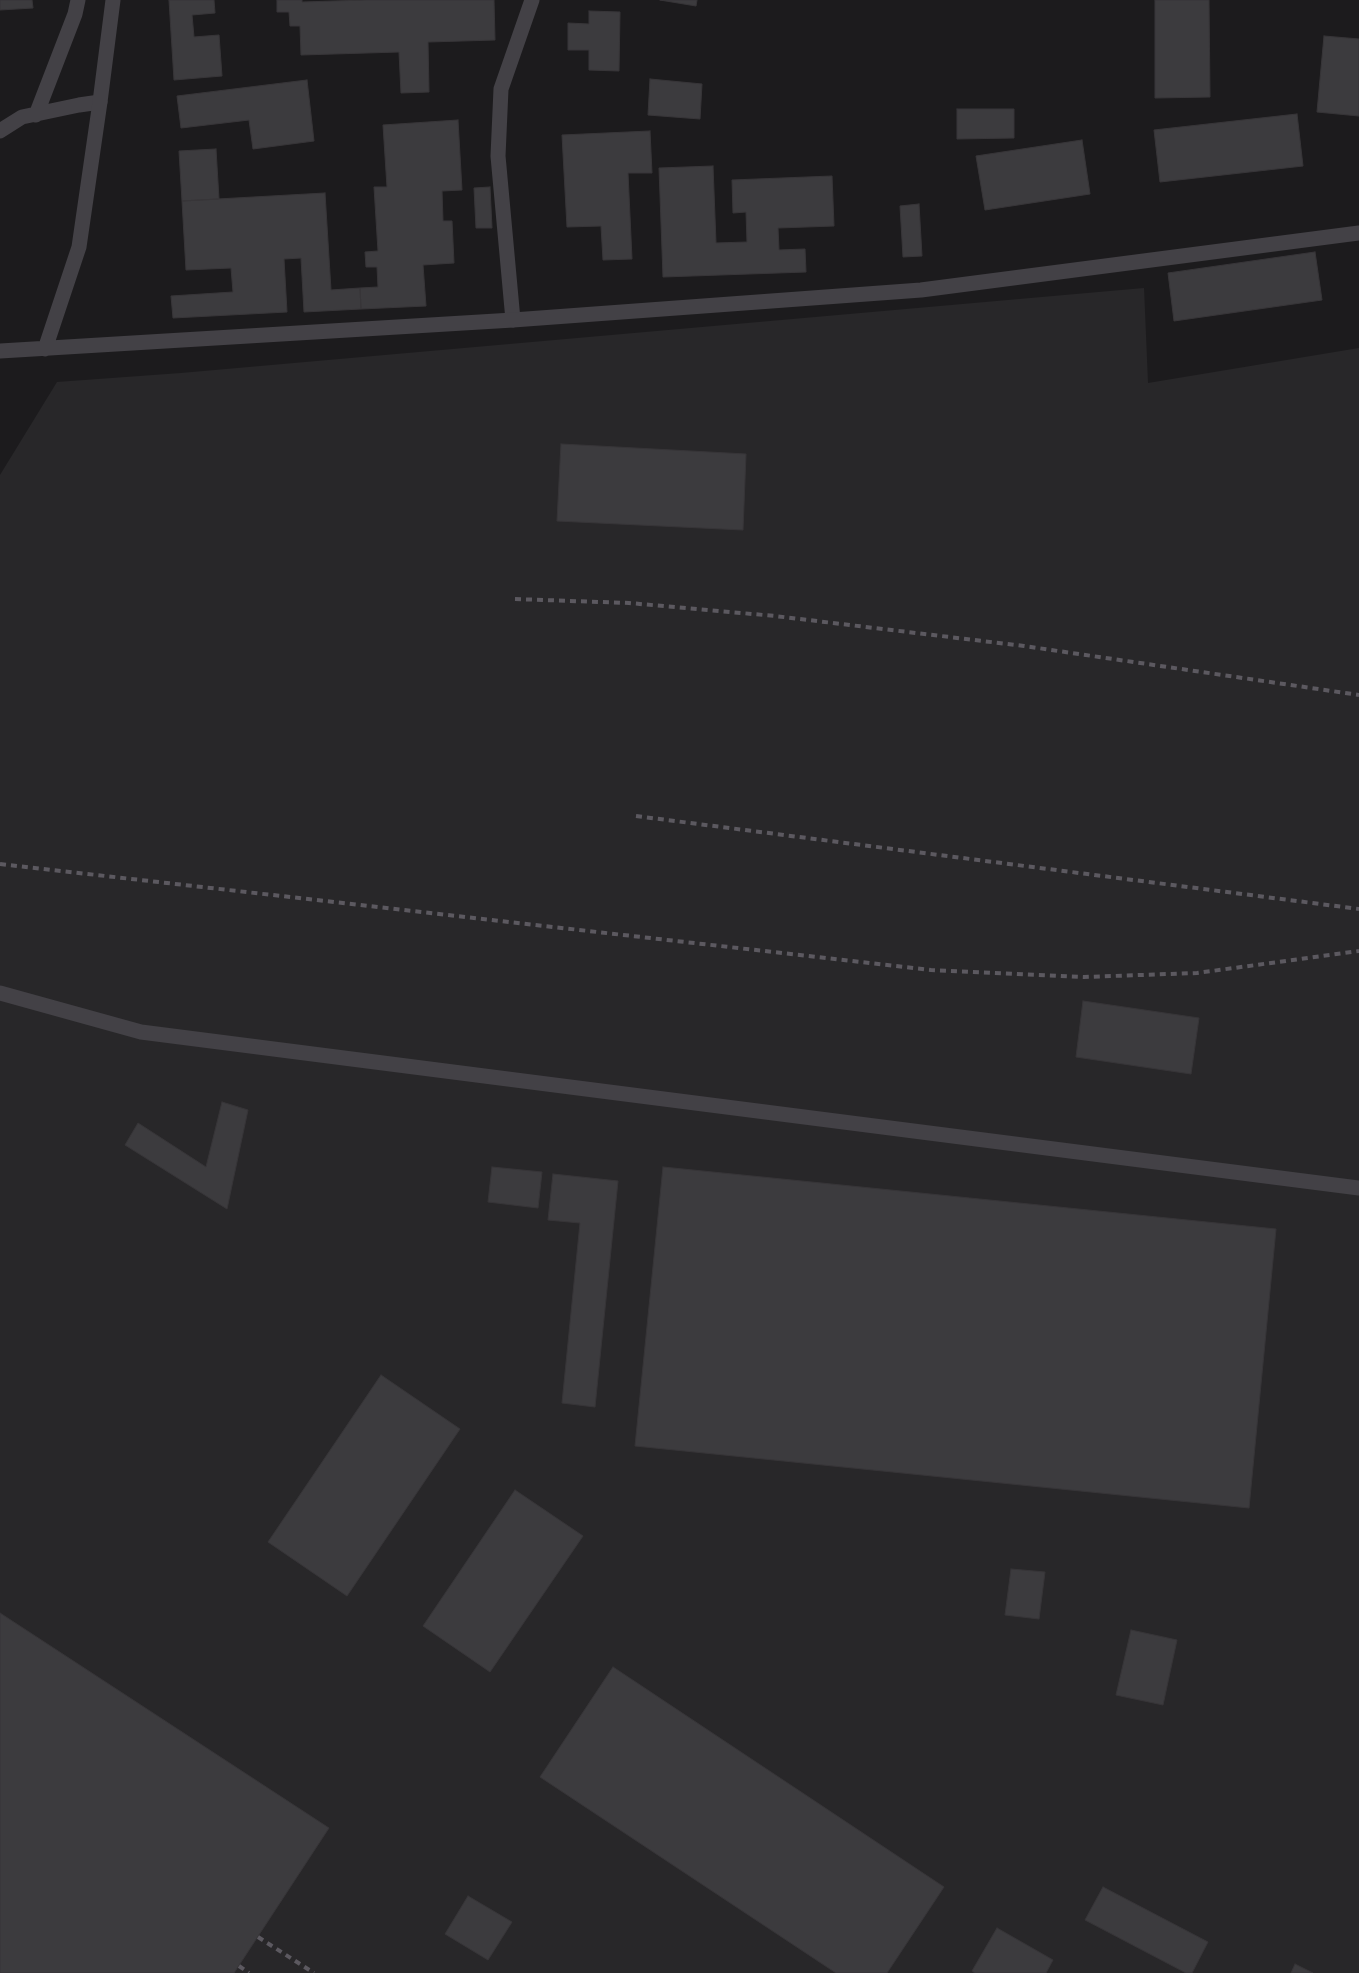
<!DOCTYPE html>
<style>
body{margin:0}
canvas{display:block;background:#1c1b1d}
</style>
<canvas width="1359" height="1973"></canvas>
<script>
const context = document.querySelector('canvas').getContext('2d');
context.lineJoin = 'round';
function fillPath(path, color) {
  context.fillStyle = color;
  context.fill(path, 'evenodd');
}
function poly(rows) {
  const path = new Path2D();
  for (const r of rows) {
    path.moveTo(r[0], r[1]);
    for (let i = 2; i < r.length; i += 2) path.lineTo(r[i], r[i + 1]);
  }
  return path;
}
function strokePath(path, color, width, dash) {
  context.strokeStyle = color;
  context.lineWidth = width;
  context.lineCap = dash ? 'butt' : 'round';
  context.setLineDash(dash || []);
  context.stroke(path);
}
fillPath(poly([
 [1144,288,1148,383,1359,348,1359,1973,0,1973,0,475,57,382,181,373]
]), '#282729');
const building = poly([
 [0,0,32,0,33,8,0,10,0,0],
 [169,0,214,0,215,13,192,15,194,37,219,35,222,76,174,80,169,0],
 [277,0,302,0,302,2,366,0,494,0,495,40,428,42,429,92,401,93,399,52,301,55,300,26,290,26,289,12,277,12,277,0],
 [660,0,697,0,696,6,660,0],
 [1155,0,1209,0,1210,97,1155,98,1155,0],
 [589,11,620,12,619,71,589,70,589,50,568,50,568,23,589,24,589,11],
 [1324,36,1359,39,1359,116,1317,112,1324,36],
 [650,79,702,84,700,119,648,115,650,79],
 [307,80,314,141,253,149,249,120,181,128,177,96,307,80],
 [957,109,1014,109,1014,138,957,139,957,109],
 [1297,114,1303,166,1160,182,1154,130,1297,114],
 [458,120,462,190,442,191,443,221,452,221,454,263,423,265,426,306,361,309,360,288,378,287,377,267,366,267,365,252,378,251,374,187,387,187,383,125,458,120],
 [650,131,652,173,628,173,632,259,603,260,601,226,567,227,562,135,650,131],
 [1082,140,1090,194,985,210,976,156,1082,140],
 [216,149,219,199,182,201,179,151,216,149],
 [713,166,716,243,747,242,746,212,733,213,732,180,832,176,834,226,778,228,779,250,805,249,806,272,663,277,659,168,713,166],
 [490,187,492,228,476,228,474,188,490,187],
 [325,193,331,290,360,288,361,309,304,312,301,258,284,259,287,312,173,318,171,296,233,292,231,268,186,270,182,201,325,193],
 [919,204,922,256,903,257,900,206,919,204],
 [1315,252,1322,300,1174,321,1168,273,1315,252],
 [561,444,746,454,743,530,557,521,561,444],
 [1083,1001,1199,1018,1191,1074,1076,1057,1083,1001],
 [222,1102,248,1110,227,1209,125,1145,138,1123,206,1167,222,1102],
 [492,1167,542,1172,538,1208,488,1202,492,1167],
 [663,1167,1276,1229,1249,1508,635,1446,663,1167],
 [553,1174,618,1181,595,1407,562,1403,580,1223,548,1220,553,1174],
 [381,1375,460,1429,347,1596,268,1542,381,1375],
 [515,1490,583,1536,490,1672,423,1626,515,1490],
 [1011,1569,1045,1572,1039,1619,1005,1615,1011,1569],
 [0,1613,329,1828,234,1973,0,1973,0,1613],
 [1131,1630,1177,1640,1163,1705,1116,1695,1131,1630],
 [613,1667,944,1887,887,1973,836,1973,540,1777,613,1667],
 [1103,1887,1208,1942,1192,1973,1186,1973,1085,1920,1103,1887],
 [468,1896,512,1922,488,1960,445,1934,468,1896],
 [997,1928,1053,1960,1046,1973,975,1973,972,1971,997,1928],
 [1295,1964,1313,1973,1291,1973,1295,1964]
]);
fillPath(building, '#3c3b3e');
strokePath(building, '#373538', 1);
strokePath(poly([
 [36,115,75,14,78,0],
 [0,131,22,117,79,105,100,102],
 [513,320,498,156,501,89,532,0],
 [0,993,141,1032,1359,1188]
]), '#434146', 15);
strokePath(poly([
 [45,349,79,247,100,102,113,0],
 [0,351,513,320,921,290,1359,233]
]), '#434146', 15);
strokePath(poly([
 [515,599,629,603,775,616,1024,646,1359,695],
 [636,816,1359,909],
 [0,864,931,970,1084,977,1197,973,1359,951],
 [258,1937,314,1973],
 [239,1966,249,1973]
]), '#5c5960', 4, [6, 5]);
</script>
